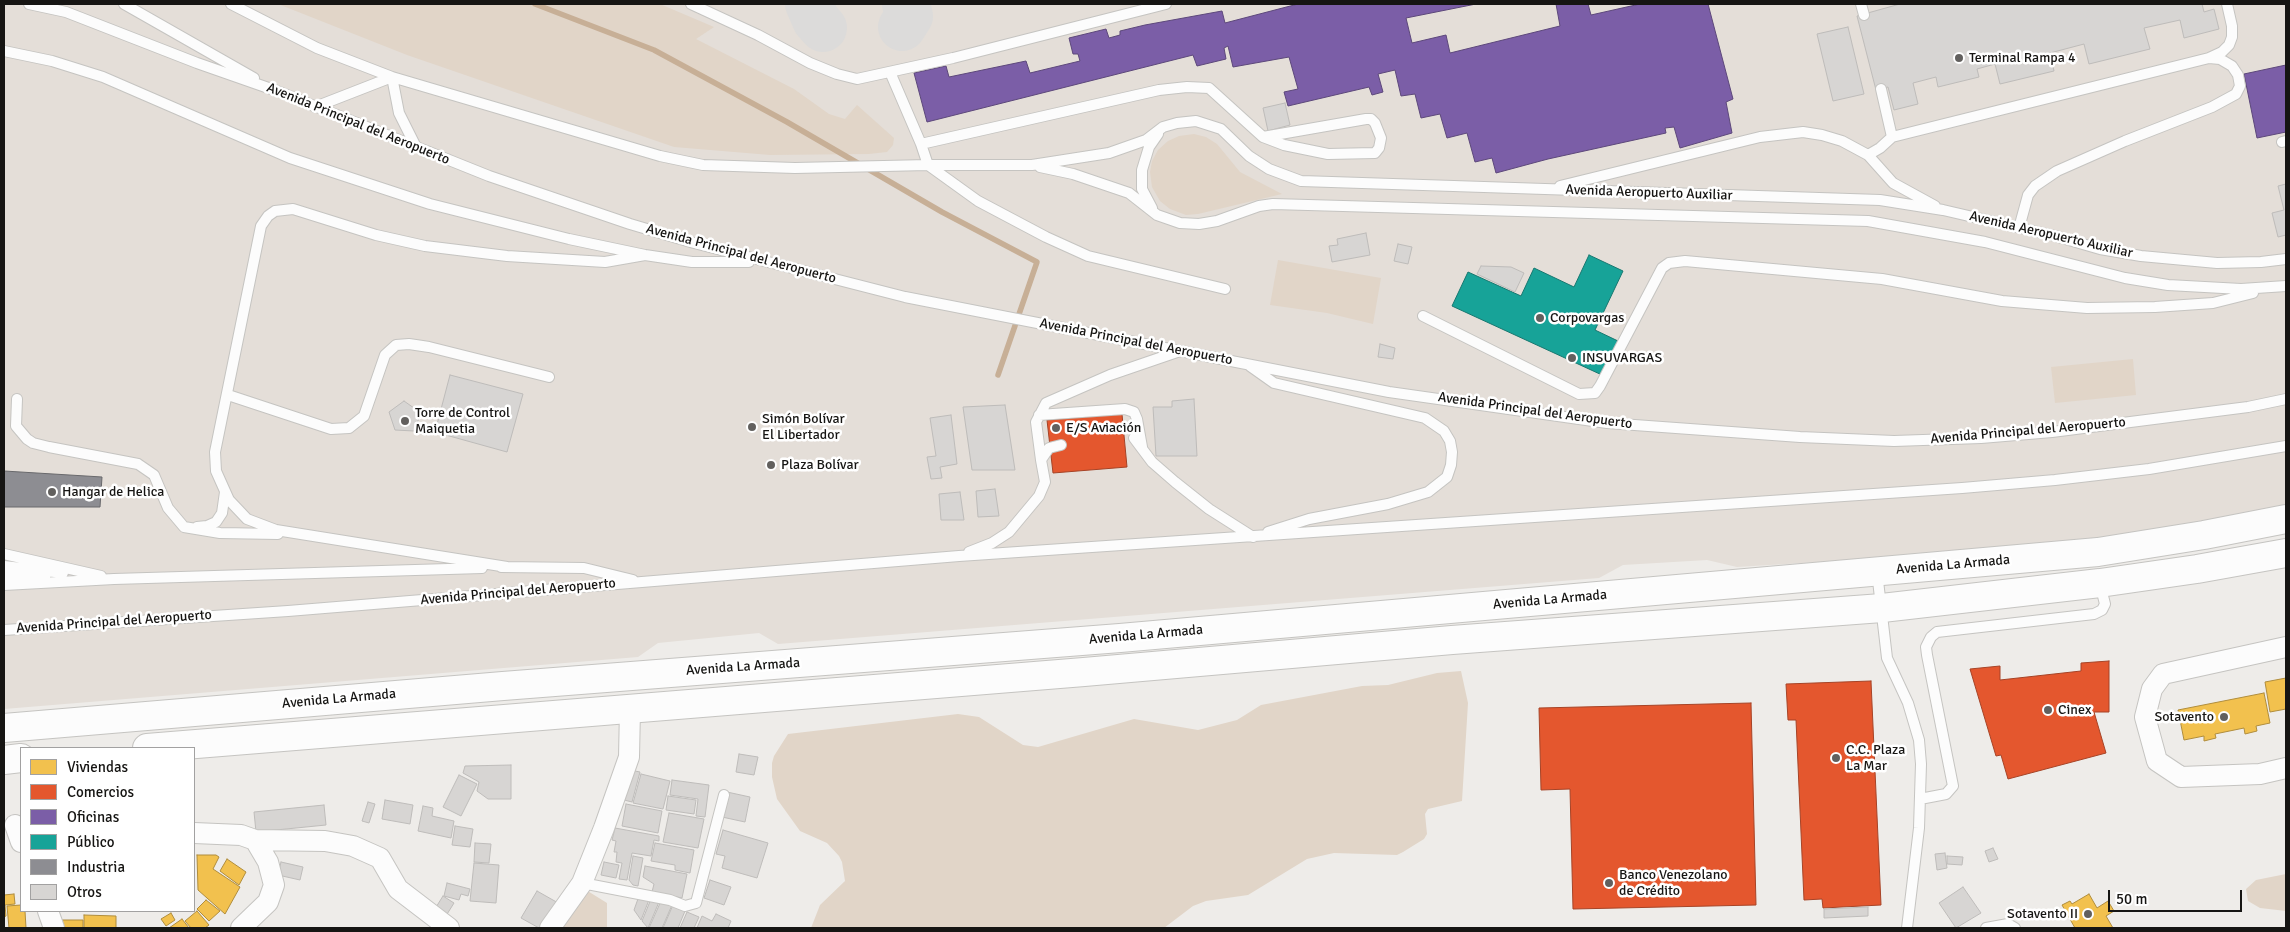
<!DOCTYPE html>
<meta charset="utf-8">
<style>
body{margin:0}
#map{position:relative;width:2290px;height:932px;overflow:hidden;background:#eeece9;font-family:Signika,sans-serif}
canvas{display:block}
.frame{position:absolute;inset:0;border:5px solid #161513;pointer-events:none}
.legend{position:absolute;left:20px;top:747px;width:175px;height:165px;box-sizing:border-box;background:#fff;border:1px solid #a2a1a1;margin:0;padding:6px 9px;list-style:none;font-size:15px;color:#161513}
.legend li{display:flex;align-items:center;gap:10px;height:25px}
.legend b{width:25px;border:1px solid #a2a1a1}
.scale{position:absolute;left:2108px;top:890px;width:134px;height:22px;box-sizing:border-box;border:2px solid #161513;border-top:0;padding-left:6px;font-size:15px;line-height:18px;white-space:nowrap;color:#161513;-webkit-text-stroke:4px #fff;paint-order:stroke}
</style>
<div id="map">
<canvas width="2290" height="932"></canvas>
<div class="frame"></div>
<ul class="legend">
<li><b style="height:14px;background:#f2c14e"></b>Viviendas</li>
<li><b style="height:14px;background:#e4572e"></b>Comercios</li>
<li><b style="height:14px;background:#7b5ea7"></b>Oficinas</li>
<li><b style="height:14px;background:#17a398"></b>Público</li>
<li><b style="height:14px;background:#8d8d92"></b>Industria</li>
<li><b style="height:14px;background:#d7d5d3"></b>Otros</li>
</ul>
<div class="scale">50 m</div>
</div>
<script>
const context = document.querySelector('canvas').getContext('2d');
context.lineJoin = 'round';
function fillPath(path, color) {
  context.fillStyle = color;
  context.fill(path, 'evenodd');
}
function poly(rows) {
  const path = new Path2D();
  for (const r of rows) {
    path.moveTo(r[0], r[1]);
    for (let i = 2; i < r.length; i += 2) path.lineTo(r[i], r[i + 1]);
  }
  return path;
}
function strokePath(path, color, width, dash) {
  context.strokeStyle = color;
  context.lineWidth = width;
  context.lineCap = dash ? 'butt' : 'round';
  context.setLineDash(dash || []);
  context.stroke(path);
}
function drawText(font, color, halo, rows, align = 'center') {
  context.font = font + ' Signika,sans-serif';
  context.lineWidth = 5;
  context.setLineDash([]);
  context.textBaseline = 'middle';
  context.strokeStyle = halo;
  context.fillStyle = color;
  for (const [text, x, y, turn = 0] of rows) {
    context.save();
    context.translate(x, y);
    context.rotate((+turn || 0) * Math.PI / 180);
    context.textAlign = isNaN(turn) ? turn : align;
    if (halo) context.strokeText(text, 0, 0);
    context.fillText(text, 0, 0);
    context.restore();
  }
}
fillPath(poly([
 [4,4,2286,4,2286,506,2212,525,2032,549,1737,567,1707,560,1623,565,1599,578,778,644,759,633,658,643,638,657,4,709]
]), '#e4ded8');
fillPath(poly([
 [278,4,660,4,714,27,696,39,794,89,829,114,845,119,857,105,894,138,893,145,887,152,869,154,770,155,674,147,407,55],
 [1194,134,1206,137,1217,144,1240,172,1282,194,1198,214,1186,215,1170,209,1160,201,1152,187,1150,172,1152,161,1158,150,1168,141,1179,136],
 [1278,260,1381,278,1373,324,1327,313,1270,305],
 [2133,359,2136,395,2055,403,2051,367],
 [1461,671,1468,703,1462,801,1428,809,1425,814,1427,834,1424,839,1403,852,1397,855,1334,853,1307,859,1248,895,1206,901,1193,906,1164,928,811,928,820,905,845,881,842,862,839,856,827,843,800,831,777,799,772,777,772,763,774,756,788,734,958,714,979,717,1023,745,1038,747,1134,719,1198,730,1237,720,1261,705,1362,686,1388,685,1437,673],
 [2286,874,2286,911,2260,908,2248,901,2246,889,2256,880],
 [586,890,607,903,607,928,562,928]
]), '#e1d5c8');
const homes = poly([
 [2286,678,2286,709,2270,712,2265,682,2286,678],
 [2264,693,2270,723,2256,726,2257,731,2245,734,2244,728,2215,734,2216,738,2204,741,2204,736,2184,740,2178,710,2264,693],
 [197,855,216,855,219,857,213,869,240,887,225,914,198,890,197,855],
 [227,859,246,872,239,885,220,871,227,859],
 [14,894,15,904,5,905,6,916,4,917,4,895,14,894],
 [2089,894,2097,908,2108,901,2114,911,2106,916,2113,928,2075,928,2062,905,2070,901,2072,904,2089,894],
 [206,900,220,911,209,921,197,909,206,900],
 [21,905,21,911,25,911,26,928,9,928,7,906,21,905],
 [197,911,209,925,205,928,191,928,185,921,197,911],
 [171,913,175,920,166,926,161,919,171,913],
 [84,915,116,916,116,928,84,928,84,915],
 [182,919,189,928,169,928,182,919],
 [61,920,83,920,83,928,61,928,61,920]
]);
fillPath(homes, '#f2c14e');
strokePath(homes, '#b08d3c', 1);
const shops = poly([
 [1122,414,1127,467,1053,473,1047,420,1122,414],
 [2109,661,2109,712,2094,712,2106,753,2008,779,2001,755,1996,756,1970,669,2000,666,2000,680,2081,671,2081,663,2109,661],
 [1871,681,1881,905,1823,908,1822,899,1804,900,1796,720,1788,720,1786,684,1871,681],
 [1751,703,1756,905,1573,909,1570,789,1541,790,1539,708,1751,703]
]);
fillPath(shops, '#e4572e');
strokePath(shops, '#a64326', 1);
const offices = poly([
 [1298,4,1476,4,1406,18,1412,43,1446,35,1450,53,1560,26,1556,4,1588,4,1591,15,1640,4,1708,4,1733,99,1726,102,1732,133,1680,148,1674,127,1665,128,1666,133,1548,159,1496,173,1492,158,1475,162,1467,133,1447,138,1440,114,1421,118,1415,94,1401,96,1395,70,1378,74,1383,92,1372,95,1369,87,1288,106,1284,92,1298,89,1289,57,1233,67,1228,46,1224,48,1226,59,1197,66,1193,55,927,122,914,73,946,66,949,77,1026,61,1030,73,1080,61,1078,54,1073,54,1069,38,1106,29,1109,38,1120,35,1120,31,1145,25,1222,11,1225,23,1298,4],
 [2286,65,2286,132,2257,138,2244,74,2286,65]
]);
fillPath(offices, '#7b5ea7');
strokePath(offices, '#5d487b', 1);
const public = poly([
 [1589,255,1623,271,1595,330,1618,341,1602,375,1452,306,1468,272,1521,296,1534,268,1574,287,1589,255]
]);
fillPath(public, '#17a398');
strokePath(public, '#177870', 1);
const industry = poly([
 [4,471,102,477,100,507,4,507,4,471]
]);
fillPath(industry, '#8d8d92');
strokePath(industry, '#69696c', 1);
strokePath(poly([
 [535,4,654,50,787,122,942,212,1037,262,998,375]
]), '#c7af96', 5.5);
strokePath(poly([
 [809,4,816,20,823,28],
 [902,27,909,16,906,4]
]), '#dcdbda', 48);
const building = poly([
 [1900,4,2202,4,2204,12,2214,9,2219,29,2184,38,2180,20,2144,28,2150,49,2089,64,2084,44,2050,53,2054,71,2000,84,1995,64,1977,69,1979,77,1938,87,1936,77,1913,83,1918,104,1894,110,1888,87,1876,90,1857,16,1900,4],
 [1848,27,1864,94,1833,101,1817,34,1848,27],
 [1285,103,1290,125,1268,131,1263,108,1285,103],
 [2286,184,2286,235,2278,237,2272,213,2284,210,2278,186,2286,184],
 [1366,233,1370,255,1332,262,1329,246,1338,245,1337,239,1366,233],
 [1398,244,1412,247,1408,264,1394,261,1398,244],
 [1481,266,1511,267,1524,273,1515,292,1477,274,1481,266],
 [1380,344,1395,348,1393,359,1378,357,1380,344],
 [450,375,523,394,507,452,435,432,450,375],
 [1194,399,1197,456,1156,456,1153,407,1172,407,1172,401,1194,399],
 [404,401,421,413,414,431,395,430,389,412,404,401],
 [1005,405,1015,470,972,470,963,407,1005,405],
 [951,415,957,464,940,467,942,478,931,479,927,457,936,456,930,418,951,415],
 [995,489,999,516,978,517,976,491,995,489],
 [960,492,964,520,941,520,939,494,960,492],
 [739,754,758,757,754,775,736,772,739,754],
 [511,765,511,799,488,799,477,791,479,782,463,773,465,766,511,765],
 [630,770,640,772,632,802,624,800,630,770],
 [641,774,670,781,663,809,633,803,641,774],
 [459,775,477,784,461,816,443,807,459,775],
 [672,780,709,785,705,817,696,816,698,799,670,795,672,780],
 [727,792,750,797,745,822,722,817,727,792],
 [668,796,696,800,694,814,666,810,668,796],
 [385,800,413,805,410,824,382,819,385,800],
 [368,802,375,804,369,823,362,821,368,802],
 [626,804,662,811,658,833,622,826,626,804],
 [324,805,326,825,256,832,254,812,324,805],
 [423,806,433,808,432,816,454,821,451,838,418,831,423,806],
 [669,813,704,819,698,848,663,842,669,813],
 [455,826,473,829,470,847,452,845,455,826],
 [615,828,659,836,659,841,654,840,651,856,632,853,627,880,619,879,622,863,616,862,617,852,614,852,616,841,612,840,615,828],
 [723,830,768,843,757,878,722,868,725,856,716,854,723,830],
 [475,843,491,844,489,863,474,862,475,843],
 [655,843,694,850,690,873,675,870,675,865,651,861,655,843],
 [1993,848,1998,859,1989,862,1985,851,1993,848],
 [1945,853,1947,868,1937,870,1935,854,1945,853],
 [633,856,643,858,638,886,633,885,629,880,633,856],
 [1947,856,1963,857,1962,865,1947,864,1947,856],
 [281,862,303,867,300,880,278,875,281,862],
 [604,862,619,865,616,878,601,875,604,862],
 [474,863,499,865,496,903,470,901,474,863],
 [645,866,687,874,682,898,652,892,654,884,643,877,645,866],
 [710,880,731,887,724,905,704,898,710,880],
 [447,883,470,889,468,896,461,894,459,900,444,896,447,883],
 [1963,887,1981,913,1956,928,1939,903,1963,887],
 [537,891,560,904,547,928,539,928,521,918,537,891],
 [443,896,454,903,444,919,433,912,443,896],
 [639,896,649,900,641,920,634,910,639,896],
 [651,899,659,902,648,928,642,921,651,899],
 [661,901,672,905,662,928,649,928,661,901],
 [673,905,685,911,678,928,663,928,673,905],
 [1868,907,1868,916,1824,918,1824,909,1868,907],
 [687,912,699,917,694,928,680,928,687,912],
 [716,914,731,921,728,928,697,928,702,916,712,921,716,914]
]);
fillPath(building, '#d7d5d3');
strokePath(building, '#bebcba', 1);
const service = poly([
 [29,4,66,12,197,63,277,91,489,176,630,224,694,243,905,297,1389,392,1607,423,1800,437,1894,441,1981,438,2052,432,2248,407,2286,399],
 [124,4,254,78],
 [231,4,317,48,392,77,660,156,703,165,795,168,928,165,1032,165,1109,153,1146,140,1163,127,1177,123,1196,121,1221,129,1249,156,1269,169,1301,181,1880,200,1943,210,2055,236,2100,249,2141,256,2217,263,2261,262,2286,259],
 [691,4,758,35,810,63,837,74,857,79,953,58,1166,4],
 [1861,4,1864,15],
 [4,51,52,61,103,77,290,158,430,204,569,239,645,255,692,262,749,262],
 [890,72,921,144,1159,90,1187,87,1209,88,1263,137,1284,145,1328,154,1375,153,1379,148,1381,138,1375,123,1371,119,1366,119,1263,137],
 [1881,89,1892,137],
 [315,107,392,77,399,113,416,147],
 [2282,142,2286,141],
 [921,144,928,165,978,201,1046,237,1088,256,1225,289],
 [1868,155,1880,148,1892,137,2209,58,2222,52,2229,45,2232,37,2232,26,2227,4],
 [1040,167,1073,174,1129,193,1157,215,1180,223,1199,224,1217,221,1259,206,1273,204,1868,221,1985,242,2125,278,2168,285,2241,289,2286,286],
 [1560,186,1760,137,1803,132,1822,135,1842,141,1868,155,1893,183,1935,206],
 [1152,208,1142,189,1142,170,1149,147,1158,134],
 [2019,228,2028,195,2035,186,2057,171,2125,141,2212,107,2236,94,2240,86,2238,75,2232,66,2220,59,2209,58],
 [1423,316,1579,394,1595,393,1600,386,1662,268,1669,263,1685,261,1882,279,2002,301,2087,308,2155,307,2213,303,2253,293],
 [1250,366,1274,383,1425,418,1444,431,1450,441,1452,452,1451,465,1447,477,1428,492,1388,504,1309,519,1268,532],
 [228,395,331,429,349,428,364,416,385,355,396,345,409,344,429,347,549,377],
 [17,399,16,426,27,439,33,443,49,447,138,464,154,475,168,508,184,527,220,533,278,534],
 [1039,415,1125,409,1134,412,1137,419,1142,447],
 [1134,438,1152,462,1175,482,1209,509,1253,537],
 [1041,460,1036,422,1046,403,1110,375,1180,351],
 [197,527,207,526,216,522,222,513,225,492],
 [969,552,992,543,1009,532,1039,496,1045,482,1041,460,1049,448,1061,445],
 [4,554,101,576],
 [4,566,63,573],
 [501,567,584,568,633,580],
 [507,567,276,530,247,519,229,500,216,471,215,452,261,226,268,216,275,211,293,209,376,235,425,246,507,256,605,262,645,255],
 [1877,572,1887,658,1908,703,1919,740,1921,764,1919,828,1907,928],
 [4,576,45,577],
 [4,585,114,579,482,568],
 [4,630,288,611,959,556,1962,488,2055,480,2149,469,2286,446],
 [1920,799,1946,794,1953,786,1927,655,1926,647,1931,637,1937,632,2094,614,2102,610,2105,604,2100,584],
 [582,883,670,900,685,906,696,903,724,795],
 [1986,928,2008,924,2015,928]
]);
const minor = poly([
 [2286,647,2163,674,2152,689,2145,717,2157,761,2181,777,2260,774,2286,768],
 [15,825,21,842],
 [194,833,241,835,255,840,268,862,274,885,268,902,241,928],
 [255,840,325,841,353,846,380,858,398,889,449,928],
 [48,911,54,928],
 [550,928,582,883,604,828,629,757,630,709]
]);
const secondary = poly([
 [4,728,503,686,1120,638,2098,552,2204,535,2286,519],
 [147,748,1084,672,1452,640,1882,608,2100,583,2197,569,2286,553],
 [4,760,21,758]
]);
strokePath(service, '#c5c4c1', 12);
strokePath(minor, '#c5c4c1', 22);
strokePath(secondary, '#c5c4c1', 30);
strokePath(service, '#fcfcfc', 10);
strokePath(minor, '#fcfcfc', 20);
strokePath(secondary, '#fcfcfc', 28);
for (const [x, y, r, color] of [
 [1959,58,5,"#62605e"],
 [1540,318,5,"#62605e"],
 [1572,358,5,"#62605e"],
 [405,421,5,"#62605e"],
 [752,427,5,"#62605e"],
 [1056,428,5,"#62605e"],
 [771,465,5,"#62605e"],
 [52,492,5,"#62605e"],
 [2048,710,5,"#62605e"],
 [2224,717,5,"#62605e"],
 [1836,758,5,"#62605e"],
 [1609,883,5,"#62605e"],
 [2088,914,5,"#62605e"]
]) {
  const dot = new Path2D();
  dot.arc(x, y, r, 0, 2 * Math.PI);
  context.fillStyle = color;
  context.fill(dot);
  strokePath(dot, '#fff', 2);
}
drawText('14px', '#161513', '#fff', [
 ["Terminal Rampa 4",1969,58],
 ["Corpovargas",1550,318],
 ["INSUVARGAS",1582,358],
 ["Torre de Control",415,413],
 ["Maiquetia",415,429],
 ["Simón Bolívar",762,419],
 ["El Libertador",762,435],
 ["E/S Aviación",1066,428],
 ["Plaza Bolívar",781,465],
 ["Hangar de Helica",62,492],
 ["Cinex",2058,710],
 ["Sotavento",2214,717,"right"],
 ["C.C. Plaza",1846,750],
 ["La Mar",1846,766],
 ["Banco Venezolano",1619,875],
 ["de Crédito",1619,891],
 ["Sotavento II",2078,914,"right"]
], 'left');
drawText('14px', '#161513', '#fff', [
 ["Avenida Principal del Aeropuerto",358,124,22],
 ["Avenida Aeropuerto Auxiliar",1649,193,2],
 ["Avenida Aeropuerto Auxiliar",2051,235,13],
 ["Avenida Principal del Aeropuerto",741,254,15],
 ["Avenida Principal del Aeropuerto",1136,342,11],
 ["Avenida Principal del Aeropuerto",1535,411,8],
 ["Avenida Principal del Aeropuerto",2028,431,-5],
 ["Avenida La Armada",1953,565,-5],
 ["Avenida Principal del Aeropuerto",518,592,-5],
 ["Avenida La Armada",1550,600,-5],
 ["Avenida Principal del Aeropuerto",114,622,-4],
 ["Avenida La Armada",1146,635,-5],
 ["Avenida La Armada",743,667,-4],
 ["Avenida La Armada",339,699,-5]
]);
</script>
